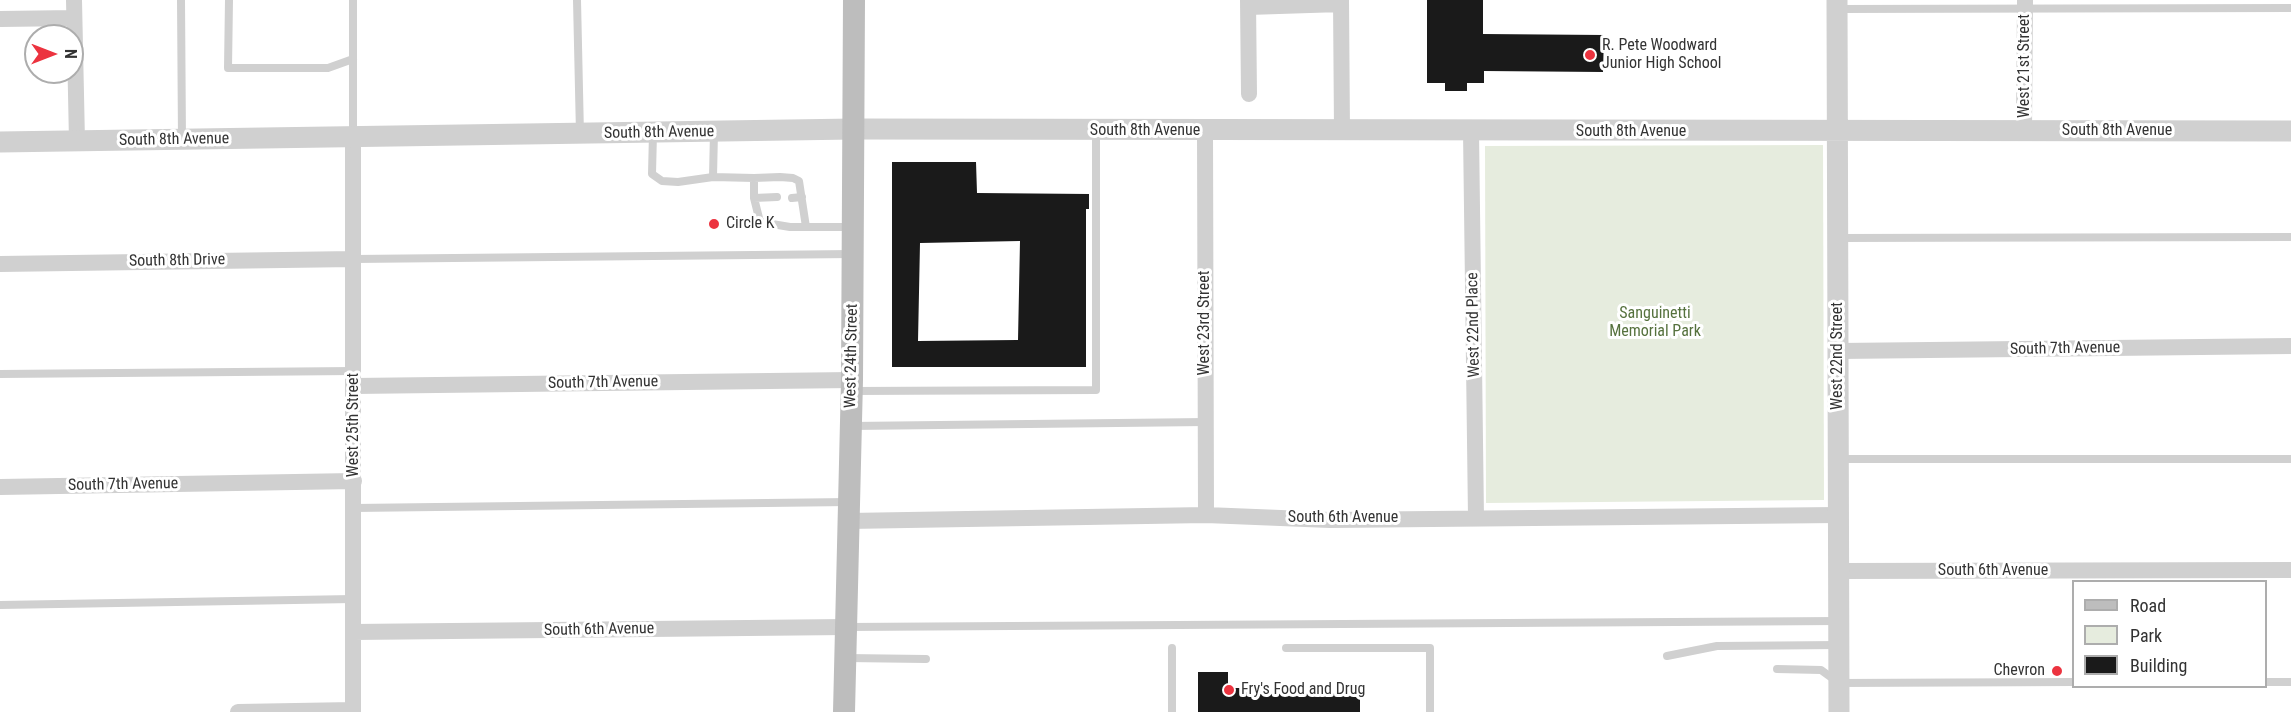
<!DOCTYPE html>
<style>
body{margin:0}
#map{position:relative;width:2291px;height:712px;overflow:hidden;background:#fff;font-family:"Roboto Condensed",sans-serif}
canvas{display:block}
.legend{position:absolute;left:2072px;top:580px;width:195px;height:108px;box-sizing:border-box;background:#fff;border:2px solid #adadad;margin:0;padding:8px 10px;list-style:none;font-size:18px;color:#333}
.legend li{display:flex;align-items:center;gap:12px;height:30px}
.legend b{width:30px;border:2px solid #adadad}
.north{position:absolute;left:24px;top:24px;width:60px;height:60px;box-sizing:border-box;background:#fff;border:2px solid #adadad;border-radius:50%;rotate:90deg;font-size:16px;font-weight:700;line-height:24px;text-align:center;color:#333}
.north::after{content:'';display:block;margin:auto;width:21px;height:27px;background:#ec333f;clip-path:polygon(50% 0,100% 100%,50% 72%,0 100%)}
</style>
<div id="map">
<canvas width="2291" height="712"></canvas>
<ul class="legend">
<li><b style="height:8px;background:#bdbdbd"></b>Road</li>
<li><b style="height:16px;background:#e6ecde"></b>Park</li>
<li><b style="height:16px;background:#1a1a1a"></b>Building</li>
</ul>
<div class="north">N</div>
</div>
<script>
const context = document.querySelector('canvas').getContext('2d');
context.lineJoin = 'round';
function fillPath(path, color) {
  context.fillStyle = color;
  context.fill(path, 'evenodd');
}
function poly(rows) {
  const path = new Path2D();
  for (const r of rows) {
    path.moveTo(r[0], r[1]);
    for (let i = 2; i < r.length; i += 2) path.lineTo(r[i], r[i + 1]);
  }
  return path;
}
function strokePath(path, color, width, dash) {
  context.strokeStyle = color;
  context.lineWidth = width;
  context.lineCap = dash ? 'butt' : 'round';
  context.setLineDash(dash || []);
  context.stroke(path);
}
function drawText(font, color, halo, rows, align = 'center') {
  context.font = font + ' "Roboto Condensed",sans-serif';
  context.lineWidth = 6;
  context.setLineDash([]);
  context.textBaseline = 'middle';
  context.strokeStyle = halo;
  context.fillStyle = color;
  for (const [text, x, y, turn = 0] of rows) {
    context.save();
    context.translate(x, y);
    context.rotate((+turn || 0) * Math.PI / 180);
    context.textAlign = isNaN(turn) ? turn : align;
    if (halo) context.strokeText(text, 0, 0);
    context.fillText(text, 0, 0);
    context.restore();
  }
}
fillPath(poly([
 [1823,145,1824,500,1486,503,1485,146]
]), '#e6ecde');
fillPath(poly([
 [1427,0,1483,0,1483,34,1604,35,1603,72,1484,71,1484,83,1467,83,1467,91,1445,91,1445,83,1427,83],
 [892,162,976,162,977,193,1089,194,1089,209,1086,209,1086,367,892,367],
 [1020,241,1018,340,918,341,920,243],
 [1198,672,1228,672,1228,688,1259,688,1259,694,1360,693,1360,712,1198,712]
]), '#1a1a1a');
strokePath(poly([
 [181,0,182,140],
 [229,0,228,68,328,68,353,59],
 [353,0,353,135],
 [577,0,580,134],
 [1837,9,2291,8],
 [714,132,713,177,754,178,754,198,760,222,790,227,853,227],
 [653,133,652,174,662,181,678,182,713,177],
 [754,178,780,177,793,178,799,181,806,227],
 [754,198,777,197],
 [792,198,802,197],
 [1837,238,2291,237],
 [354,259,853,254],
 [0,374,354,371],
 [852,391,1096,390,1096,131],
 [851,426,1206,422],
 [1839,459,2291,459],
 [354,508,849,502],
 [0,605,353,599],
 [847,627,1839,621],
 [1172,648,1172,712],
 [1286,648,1430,648,1430,712],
 [1667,656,1717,646,1839,645],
 [846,658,926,659],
 [1777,669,1821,670,1839,683,2074,682],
 [2266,682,2291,682]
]), '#d0d0d0', 8);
strokePath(poly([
 [74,0,77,141],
 [1248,0,1249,94],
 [1341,0,1342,131],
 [1248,7,1341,4],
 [0,19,74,18],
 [1205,131,1206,515],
 [1471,131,1476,518],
 [2024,131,2025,0],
 [0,264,354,259],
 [1839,351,2291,346],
 [354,386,852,380],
 [0,487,354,481],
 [848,521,1206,515,1330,520,1838,515],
 [1840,571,2291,570],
 [353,632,846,627],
 [238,712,353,710],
 [353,712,353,138]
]), '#d0d0d0', 16);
strokePath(poly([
 [1837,0,1839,712],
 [0,142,854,129,2291,131]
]), '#d0d0d0', 21);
strokePath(poly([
 [844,712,852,380,854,0]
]), '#bdbdbd', 22);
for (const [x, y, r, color] of [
 [1590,55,6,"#ec333f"],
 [714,224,6,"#ec333f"],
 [2057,671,6,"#ec333f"],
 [1229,690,6,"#ec333f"]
]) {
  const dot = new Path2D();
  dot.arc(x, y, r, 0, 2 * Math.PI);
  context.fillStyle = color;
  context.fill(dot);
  strokePath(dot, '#fff', 2);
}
drawText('16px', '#333', '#fff', [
 ["R. Pete Woodward",1602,46],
 ["Junior High School",1602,64],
 ["Circle K",726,224],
 ["Chevron",2045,671,"right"],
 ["Fry's Food and Drug",1241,690]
], 'left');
drawText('16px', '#333', '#fff', [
 ["West 21st Street",2025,66,-90],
 ["South 8th Avenue",1145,131],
 ["South 8th Avenue",2117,131],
 ["South 8th Avenue",1631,132],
 ["South 8th Avenue",659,133,-1],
 ["South 8th Avenue",174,140,-1],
 ["South 8th Drive",177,261,-1],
 ["West 23rd Street",1205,323,-90],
 ["West 22nd Place",1474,325,-91],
 ["South 7th Avenue",2065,349,-1],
 ["West 24th Street",852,356,-89],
 ["West 22nd Street",1838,356,-90],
 ["South 7th Avenue",603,383,-1],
 ["West 25th Street",354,425,-90],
 ["South 7th Avenue",123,485,-1],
 ["South 6th Avenue",1343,518],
 ["South 6th Avenue",1993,571],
 ["South 6th Avenue",599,630,-1]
]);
drawText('16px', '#55713d', '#fff', [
 ["Sanguinetti",1655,314],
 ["Memorial Park",1655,332]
]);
</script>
